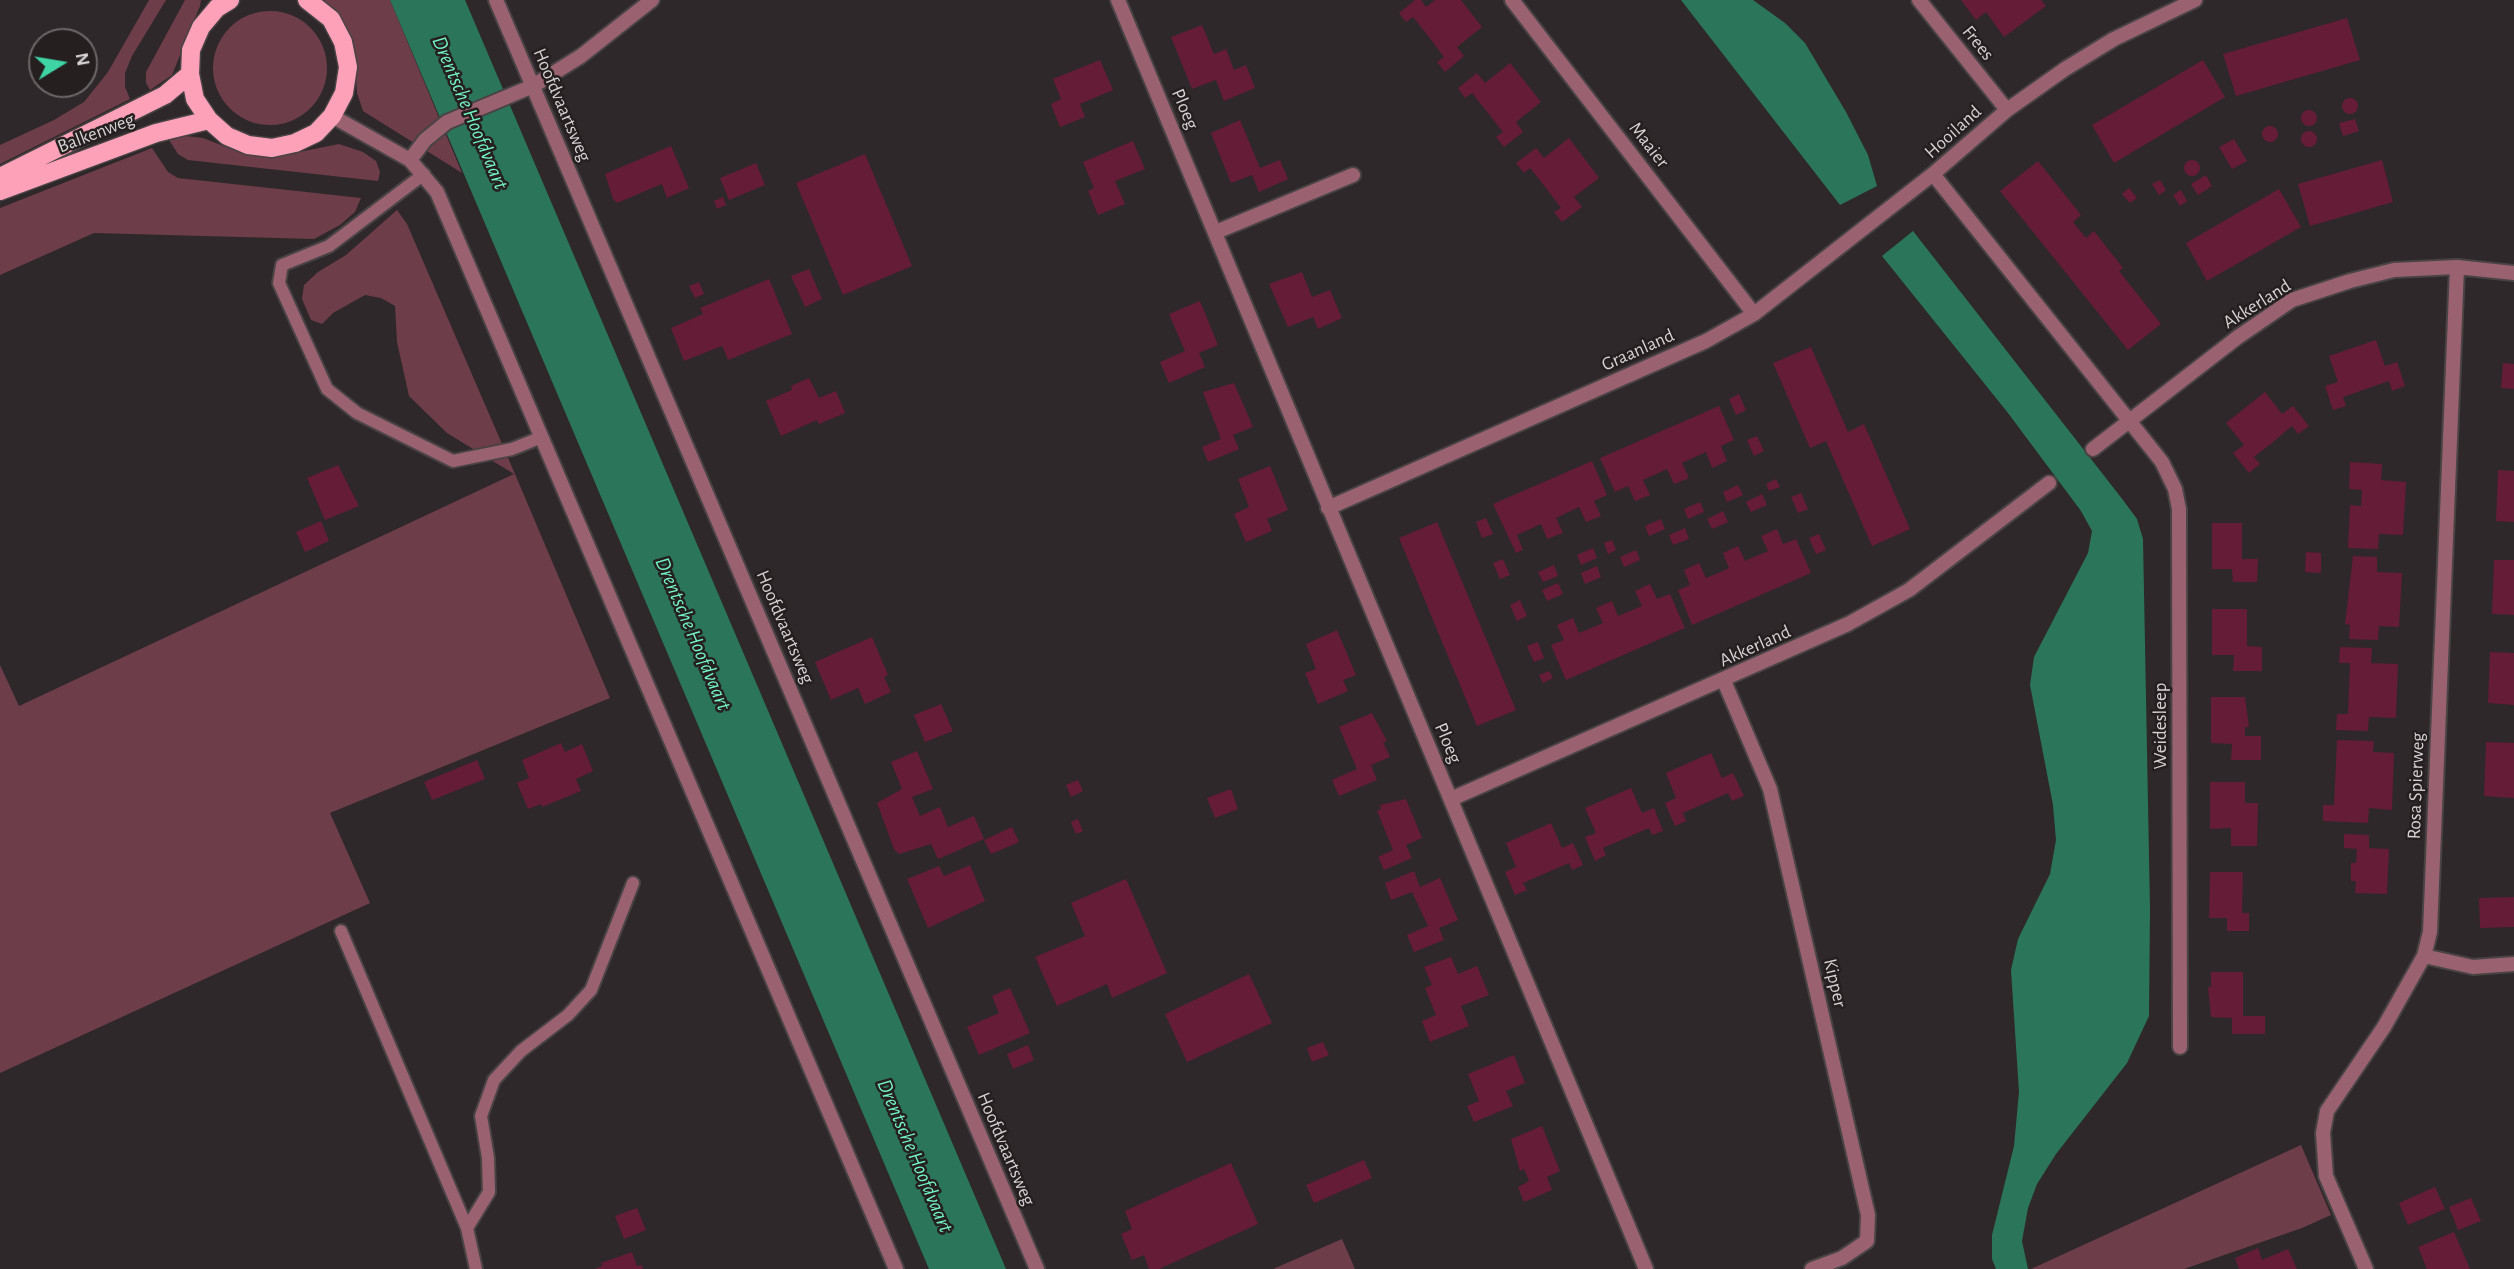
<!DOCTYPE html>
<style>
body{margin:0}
#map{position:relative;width:2514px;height:1269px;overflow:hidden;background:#2e282a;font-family:"Alegreya Sans",sans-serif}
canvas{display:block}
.north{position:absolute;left:28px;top:28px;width:70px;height:70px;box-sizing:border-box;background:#251f20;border:2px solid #6c6768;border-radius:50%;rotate:79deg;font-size:19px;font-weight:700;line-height:28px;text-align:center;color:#d6d2d3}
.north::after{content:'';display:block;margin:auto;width:24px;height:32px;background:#3ed4a3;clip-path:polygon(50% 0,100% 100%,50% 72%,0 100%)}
</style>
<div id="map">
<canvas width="2514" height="1269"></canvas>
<div class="north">N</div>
</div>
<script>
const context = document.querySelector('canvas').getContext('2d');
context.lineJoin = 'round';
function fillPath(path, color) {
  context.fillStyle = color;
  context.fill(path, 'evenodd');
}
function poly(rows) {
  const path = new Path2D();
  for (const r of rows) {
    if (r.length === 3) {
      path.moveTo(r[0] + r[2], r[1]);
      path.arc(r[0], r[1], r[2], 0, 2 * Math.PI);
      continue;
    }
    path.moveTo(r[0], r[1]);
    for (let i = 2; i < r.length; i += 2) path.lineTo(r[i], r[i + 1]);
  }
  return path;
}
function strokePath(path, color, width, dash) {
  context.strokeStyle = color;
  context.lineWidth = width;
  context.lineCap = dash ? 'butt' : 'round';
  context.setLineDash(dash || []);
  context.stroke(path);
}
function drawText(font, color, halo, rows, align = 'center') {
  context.font = font + ' "Alegreya Sans",sans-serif';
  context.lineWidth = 5;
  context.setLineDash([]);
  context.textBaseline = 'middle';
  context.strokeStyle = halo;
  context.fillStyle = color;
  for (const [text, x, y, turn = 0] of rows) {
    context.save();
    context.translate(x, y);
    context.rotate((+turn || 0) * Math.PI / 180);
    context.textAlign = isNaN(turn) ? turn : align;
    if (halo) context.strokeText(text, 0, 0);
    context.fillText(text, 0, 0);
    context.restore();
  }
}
fillPath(poly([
 [149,0,166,0,132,56,125,73,125,87,130,99,0,164,0,145,54,120,84,102,108,72],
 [185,0,201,0,200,6,172,75,150,90,146,83,146,72],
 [324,0,390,0,462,173,363,111,357,93,354,46,340,17],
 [270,68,57],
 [186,136,203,138,239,152,269,158,339,144,363,152,376,161,380,172,378,181,188,160,178,154,169,140],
 [152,148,168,172,178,178,361,198,355,212,340,225,314,239,94,233,0,275,0,208],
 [397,210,407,224,515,474,610,698,330,813,370,903,0,1073,0,665,19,706,514,474,447,433,409,396,397,342,395,306,381,298,365,295,333,313,322,324,311,320,302,299,304,285,318,272,346,255],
 [2301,1145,2331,1215,2302,1228,2184,1269,2031,1269],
 [1342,1239,1355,1269,1273,1269]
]), '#6d3d4a');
fillPath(poly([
 [390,0,465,0,1006,1269,929,1269],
 [1681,0,1753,0,1785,23,1805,43,1846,112,1868,155,1877,186,1840,205],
 [1913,231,2123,500,2137,519,2143,539,2150,909,2149,1016,2127,1063,2056,1154,2037,1184,2028,1208,2022,1241,2028,1269,1996,1269,1992,1259,1992,1235,2014,1146,2019,1092,2011,970,2018,939,2050,874,2056,840,2053,805,2030,685,2034,657,2088,553,2092,531,2081,511,2008,413,1882,256]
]), '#2b755b');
fillPath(poly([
 [1415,0,1421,0,1426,7,1435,0,1461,0,1482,27,1457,47,1464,56,1445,72,1437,62,1444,57,1429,37,1413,17,1406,22,1399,13],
 [1961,0,2041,0,2046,6,2004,37,1986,12,1976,20],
 [2347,18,2360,60,2236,96,2223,54],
 [1202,25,1214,54,1226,49,1234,70,1246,65,1255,88,1224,101,1216,80,1192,89,1171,37],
 [1100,60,1113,90,1080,104,1085,117,1060,127,1051,104,1061,99,1053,79],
 [2203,60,2225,97,2114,163,2092,125],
 [1510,63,1541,102,1516,122,1523,132,1504,147,1496,137,1503,132,1472,93,1465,98,1458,88,1477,73,1485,83],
 [2350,106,8],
 [2309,118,8],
 [2355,119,2359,131,2343,136,2339,123],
 [1240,120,1260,168,1280,160,1288,179,1259,192,1252,175,1231,183,1211,133],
 [2270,134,8],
 [2309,139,8],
 [1569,138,1599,178,1574,197,1582,207,1562,222,1554,212,1561,208,1546,188,1530,168,1524,173,1516,163,1536,148,1544,158],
 [2234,139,2247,161,2232,169,2219,147],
 [1133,141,1145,169,1115,181,1125,204,1098,215,1088,191,1094,188,1083,162],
 [671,146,689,188,667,198,662,184,617,203,613,199,605,174],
 [865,154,912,266,843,295,796,183],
 [2192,168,8],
 [2382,160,2393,202,2310,226,2298,184],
 [2038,161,2081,215,2073,222,2086,238,2094,231,2123,268,2119,271,2161,324,2128,350,2000,191],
 [756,163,765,185,729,200,720,178],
 [2206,175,2212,186,2198,195,2191,184],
 [2160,180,2166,190,2159,195,2152,184],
 [2129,188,2137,198,2130,203,2122,194],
 [2279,189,2301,227,2207,281,2186,243],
 [2181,190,2187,201,2180,206,2173,195],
 [723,197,726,205,717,209,714,201],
 [809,269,822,299,805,307,791,276],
 [1302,272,1312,297,1330,290,1342,318,1318,329,1313,317,1288,327,1269,284],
 [769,279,792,334,728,360,722,346,684,361,671,328,703,314,700,308],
 [699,282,704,294,695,298,689,286],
 [1200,301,1218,345,1199,353,1205,367,1169,383,1160,362,1185,351,1169,314],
 [2376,340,2385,366,2397,362,2405,386,2392,391,2389,381,2343,397,2346,406,2333,410,2325,386,2338,382,2329,356],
 [1811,347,1848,432,1864,424,1910,529,1872,546,1826,441,1810,448,1773,363],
 [2503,363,2514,364,2514,389,2501,388],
 [809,378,819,398,836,391,845,413,819,424,817,420,781,436,766,401,792,390,791,386],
 [1234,383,1253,427,1233,435,1239,449,1208,462,1202,447,1221,439,1203,392],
 [2265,392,2282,414,2293,406,2309,426,2298,434,2292,426,2273,442,2254,457,2260,464,2249,473,2233,453,2244,445,2226,423],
 [1739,394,1746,410,1736,415,1729,399],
 [1719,406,1734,440,1721,446,1727,461,1712,468,1706,452,1682,463,1689,478,1674,484,1667,469,1643,480,1650,495,1635,501,1628,486,1615,492,1600,458],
 [1757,436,1764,451,1754,456,1747,440],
 [1592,461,1607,495,1594,501,1601,516,1586,522,1579,507,1556,518,1563,533,1547,539,1541,524,1517,535,1523,550,1516,553,1493,504],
 [2350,462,2382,464,2381,480,2406,482,2403,535,2379,534,2378,549,2348,548,2350,505,2361,506,2362,490,2349,489],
 [338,465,359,506,325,520,307,478],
 [1270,466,1288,510,1267,519,1272,531,1246,542,1234,514,1249,507,1238,479],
 [2498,470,2514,471,2514,522,2496,521],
 [1776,479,1780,487,1769,491,1766,484],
 [1738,485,1743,495,1727,502,1723,492],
 [1801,493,1808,509,1798,513,1791,497],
 [1762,494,1767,505,1751,512,1746,502],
 [1700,502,1704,512,1688,519,1684,509],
 [1723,511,1728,522,1712,529,1707,519],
 [1486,518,1493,534,1482,538,1476,522],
 [1661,519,1665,529,1649,536,1645,526],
 [321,521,329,541,305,552,296,532],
 [1437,522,1516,710,1477,726,1399,538],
 [2212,523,2242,523,2242,559,2258,559,2257,582,2233,582,2232,569,2212,569],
 [1685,528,1689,539,1673,545,1669,535],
 [1777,529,1783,544,1796,539,1811,573,1692,625,1678,590,1690,585,1684,570,1699,563,1706,578,1718,573,1729,568,1723,553,1738,546,1745,561,1768,551,1761,536],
 [1819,534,1826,550,1816,554,1809,538],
 [1612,540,1616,550,1608,554,1604,543],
 [1593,548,1597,558,1581,565,1577,555],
 [1636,550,1640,560,1624,567,1620,557],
 [2306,552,2321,553,2321,573,2305,572],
 [2353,556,2377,557,2377,572,2402,573,2399,627,2379,626,2378,640,2349,639,2350,625,2345,624],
 [1503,559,1510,575,1500,579,1493,563],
 [2494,560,2514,560,2514,615,2492,614],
 [1554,565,1558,576,1543,582,1538,572],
 [1597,566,1601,577,1585,584,1581,573],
 [1558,583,1563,594,1547,601,1542,590],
 [1650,584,1657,599,1670,594,1685,628,1566,680,1551,645,1564,640,1557,625,1573,618,1579,633,1603,623,1596,608,1612,601,1618,616,1642,606,1635,591],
 [1520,600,1527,616,1517,621,1510,605],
 [2212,609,2247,609,2247,646,2262,647,2262,671,2233,671,2234,655,2212,655],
 [1337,630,1356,675,1343,680,1348,691,1318,704,1305,673,1316,669,1306,644],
 [872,637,888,675,884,677,891,692,865,704,858,688,831,700,815,662],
 [1538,642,1544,658,1534,662,1527,646],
 [2340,647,2372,648,2371,663,2398,664,2396,718,2369,717,2368,731,2336,730,2337,714,2348,714,2350,663,2339,663],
 [2490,652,2514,653,2514,705,2488,703],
 [1549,671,1553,678,1543,683,1539,675],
 [2211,697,2245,697,2249,727,2245,727,2245,736,2261,736,2261,760,2231,760,2232,744,2211,743],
 [941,704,953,731,925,742,914,715],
 [1372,713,1387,741,1383,742,1390,757,1371,765,1377,780,1339,796,1332,780,1357,769,1339,727],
 [2337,740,2374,741,2373,752,2394,753,2392,810,2369,808,2368,823,2323,821,2323,805,2334,805],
 [2486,742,2514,743,2514,798,2484,796],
 [561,743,565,752,582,744,593,771,576,779,581,791,542,807,541,804,528,809,517,783,529,778,522,760],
 [917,751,933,789,912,797,920,816,940,807,948,827,974,816,984,839,938,859,931,844,899,854,894,849,877,803,902,789,891,762],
 [1711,753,1722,778,1733,773,1744,796,1732,801,1728,793,1683,813,1686,821,1675,826,1665,803,1676,798,1666,773],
 [477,760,485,779,432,800,424,782],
 [1078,780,1083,791,1071,797,1066,785],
 [2210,782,2245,782,2245,803,2258,803,2257,846,2231,846,2231,828,2210,829],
 [1631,788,1642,813,1654,808,1663,831,1652,835,1649,828,1603,848,1606,855,1595,861,1585,837,1596,833,1585,808],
 [1231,789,1238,809,1215,818,1207,798],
 [1406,799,1422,838,1406,845,1412,858,1384,870,1378,857,1393,850,1377,811,1381,809,1380,805],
 [1078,819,1083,831,1076,834,1071,822],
 [1551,823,1562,848,1573,843,1583,865,1572,870,1569,863,1523,883,1527,890,1515,895,1505,872,1516,867,1506,843],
 [1012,827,1019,842,991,854,984,840],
 [2344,834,2369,835,2369,848,2389,849,2387,894,2355,893,2356,881,2351,881,2351,863,2356,863,2357,849,2344,848],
 [970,865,985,901,928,928,907,879,939,866,944,876],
 [1414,871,1420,887,1440,878,1458,920,1439,928,1444,940,1414,952,1407,935,1428,926,1412,892,1391,900,1385,883],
 [2210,872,2243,872,2242,913,2249,913,2249,931,2227,931,2227,918,2209,918],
 [1126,879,1167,973,1112,998,1107,984,1057,1006,1035,957,1085,936,1071,903],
 [2514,897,2514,927,2480,928,2479,898],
 [1451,957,1458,974,1477,966,1489,995,1461,1006,1469,1026,1430,1042,1422,1021,1436,1015,1425,988,1432,985,1424,967],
 [2211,972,2243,972,2243,1016,2265,1016,2265,1034,2232,1034,2232,1018,2211,1017,2208,987,2211,987],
 [1249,974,1272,1023,1187,1062,1165,1014],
 [1010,988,1030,1033,979,1055,967,1027,999,1013,992,996],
 [1323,1042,1329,1055,1312,1062,1307,1048],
 [1028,1045,1034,1060,1013,1069,1007,1054],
 [1514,1055,1525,1083,1506,1091,1513,1106,1474,1122,1467,1106,1479,1101,1468,1074],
 [1542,1126,1560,1171,1547,1177,1552,1190,1524,1202,1518,1187,1529,1181,1524,1169,1520,1171,1511,1139],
 [1364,1160,1372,1178,1314,1203,1306,1185],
 [1231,1163,1258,1224,1159,1269,1149,1269,1144,1255,1132,1260,1121,1234,1132,1229,1125,1211],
 [2435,1187,2445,1209,2408,1225,2399,1203],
 [2471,1198,2481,1221,2458,1230,2449,1207],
 [637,1208,646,1230,624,1239,615,1216],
 [2454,1232,2470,1269,2427,1269,2418,1247],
 [2258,1248,2262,1260,2288,1249,2297,1269,2239,1269,2235,1258],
 [632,1252,637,1266,642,1265,643,1269,595,1269,602,1266,601,1263]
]), '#651c36');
const lane = poly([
 [424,174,329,246,282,265,279,283,327,389,357,413,453,461,512,449,542,437],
 [341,931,467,1228,476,1269],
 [467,1228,489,1192,488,1158,481,1116,494,1080,521,1051,568,1015,591,990,633,883]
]);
const street = poly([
 [496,0,1037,1269],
 [1118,0,1646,1269],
 [1512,0,1754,314],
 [1919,0,2007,110],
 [332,116,410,160,437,192,896,1269],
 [410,160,425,140,447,122,533,86,581,56,652,0],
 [1216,232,1353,175],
 [2093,449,2238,337,2292,300,2350,281,2394,270,2457,267,2514,273],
 [1328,508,1706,341,1754,314,1933,174],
 [1724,681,1770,789,1868,1215,1867,1241,1842,1258,1812,1269],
 [1451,799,1848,624,1909,590,2049,483],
 [2424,956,2473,967,2514,964],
 [2180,1047,2179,509,2175,489,2162,462,1933,174,2007,110,2065,69,2114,39,2195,0],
 [2366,1269,2326,1176,2323,1133,2327,1111,2384,1027,2424,956,2430,932,2457,267]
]);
const primary = poly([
 [230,0,217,8,201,27,191,50,190,74,195,99,209,120,227,136,248,145,272,148,295,143,316,133,332,116,344,93,348,67,343,42,331,19,307,0],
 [0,177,165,95,190,74],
 [0,191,156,133,209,120]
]);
strokePath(lane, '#494345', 16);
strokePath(street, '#494345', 18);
strokePath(primary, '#494345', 21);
strokePath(lane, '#9a6270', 12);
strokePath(street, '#9a6270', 14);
strokePath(primary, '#fda1b9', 18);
drawText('19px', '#d6d2d3', '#251f20', [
 ["Frees",1978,43,51],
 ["Hoofdvaartsweg",562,105,67],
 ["Ploeg",1185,109,67],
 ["Hooiland",1953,132,-42],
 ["Balkenweg",96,133,-21],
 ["Maaier",1649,145,52],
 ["Akkerland",2257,304,-32],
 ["Graanland",1638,350,-24],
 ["Hoofdvaartsweg",785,627,67],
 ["Akkerland",1755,646,-24],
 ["Weidesleep",2160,726,-90],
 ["Ploeg",1448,743,67],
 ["Rosa Spierweg",2416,786,-88],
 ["Kipper",1835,983,77],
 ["Hoofdvaartsweg",1006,1149,67]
]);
drawText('italic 21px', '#73f6c5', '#251f20', [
 ["Drentsche Hoofdvaart",470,113,67],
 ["Drentsche Hoofdvaart",693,634,67],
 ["Drentsche Hoofdvaart",915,1156,67]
]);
</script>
